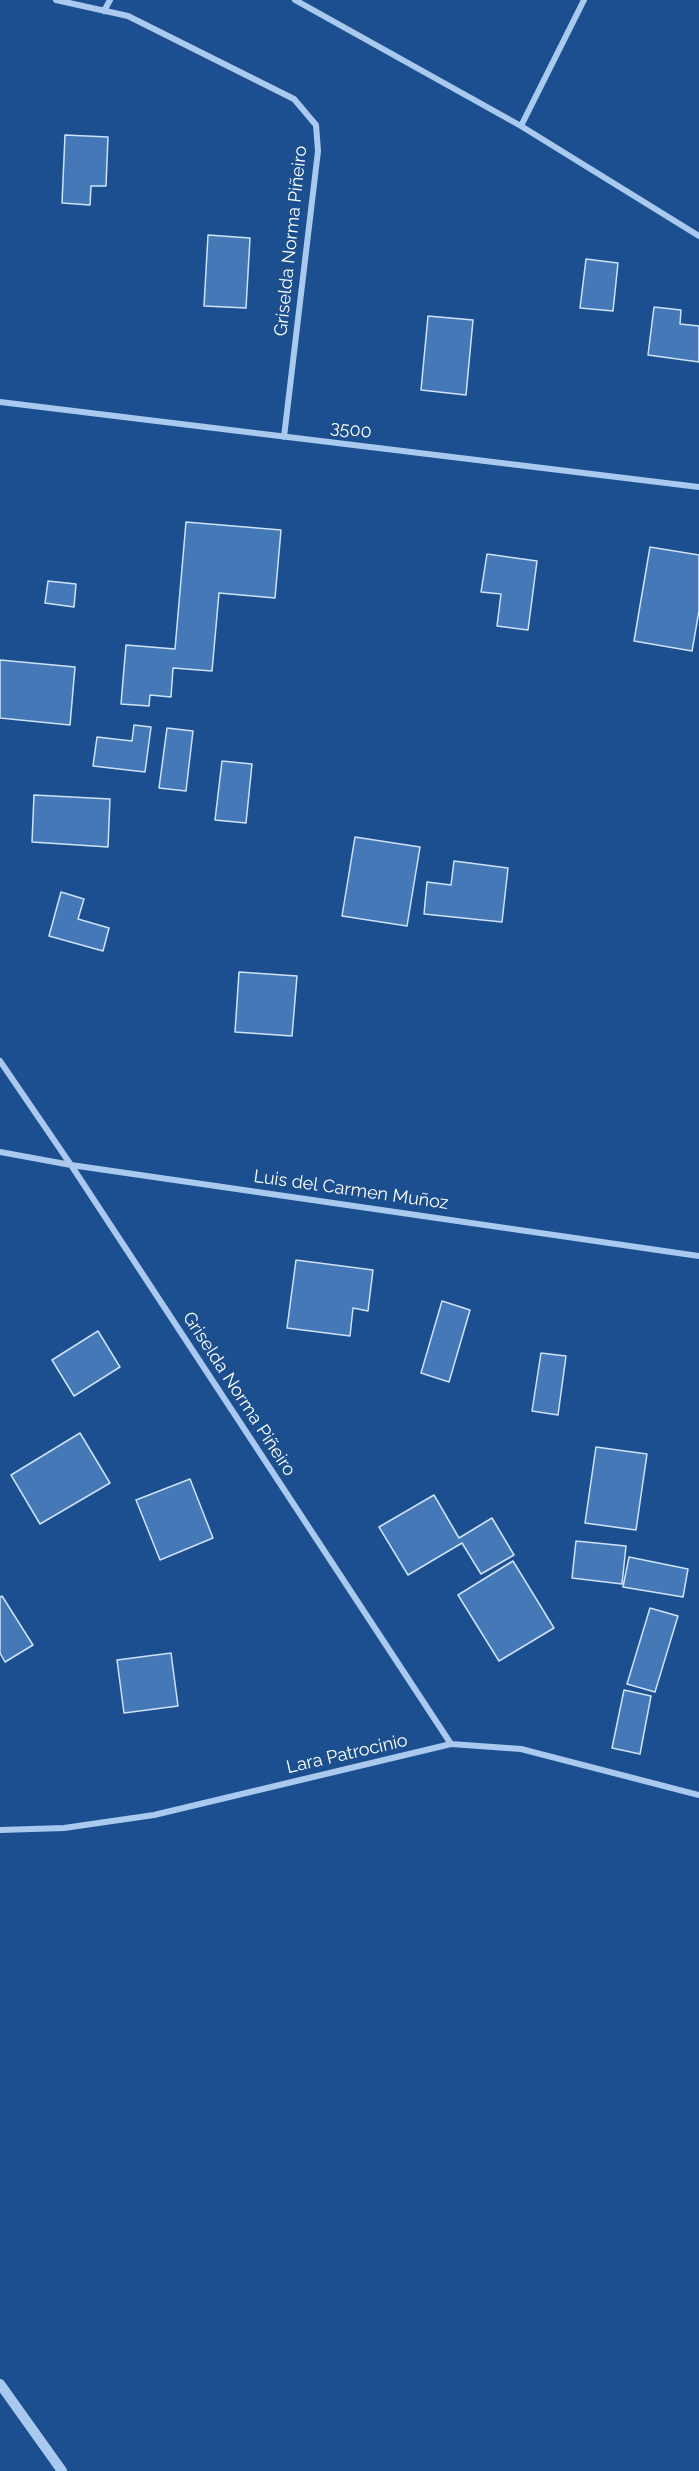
<!DOCTYPE html>
<meta charset="utf-8">
<style>
body{margin:0}
canvas{display:block;background:#1b4f8f}
</style>
<canvas width="699" height="2471"></canvas>
<script>
const context = document.querySelector('canvas').getContext('2d');
context.lineJoin = 'round';
function fillPath(path, color) {
  context.fillStyle = color;
  context.fill(path, 'evenodd');
}
function poly(rows) {
  const path = new Path2D();
  for (const r of rows) {
    path.moveTo(r[0], r[1]);
    for (let i = 2; i < r.length; i += 2) path.lineTo(r[i], r[i + 1]);
  }
  return path;
}
function strokePath(path, color, width, dash) {
  context.strokeStyle = color;
  context.lineWidth = width;
  context.lineCap = dash ? 'butt' : 'round';
  context.setLineDash(dash || []);
  context.stroke(path);
}
function drawText(font, color, halo, rows, align = 'center') {
  context.font = font + ' Raleway,sans-serif';
  context.lineWidth = 4.5;
  context.setLineDash([]);
  context.textBaseline = 'middle';
  context.strokeStyle = halo;
  context.fillStyle = color;
  for (const [text, x, y, turn = 0] of rows) {
    context.save();
    context.translate(x, y);
    context.rotate((+turn || 0) * Math.PI / 180);
    context.textAlign = isNaN(turn) ? turn : align;
    if (halo) context.strokeText(text, 0, 0);
    context.fillText(text, 0, 0);
    context.restore();
  }
}
const building = poly([
 [65,135,108,137,106,186,91,186,90,205,62,203,65,135],
 [208,235,250,238,246,308,204,306,208,235],
 [586,259,618,263,613,311,580,308,586,259],
 [654,307,681,310,680,324,699,326,699,362,648,355,654,307],
 [428,316,473,320,466,395,421,390,428,316],
 [186,522,281,530,275,598,219,593,212,671,173,668,171,697,150,695,149,706,121,704,126,645,175,649,186,522],
 [650,547,699,555,699,611,692,651,634,641,650,547],
 [487,554,537,561,528,630,497,626,501,594,481,592,487,554],
 [48,581,76,584,74,607,45,603,48,581],
 [0,660,75,667,70,725,0,718,0,660],
 [134,725,151,727,145,772,93,766,97,737,132,741,134,725],
 [167,728,193,731,186,791,159,788,167,728],
 [222,761,252,764,246,823,215,820,222,761],
 [34,795,110,799,108,847,32,842,34,795],
 [355,837,420,847,407,926,342,916,355,837],
 [454,861,508,868,502,922,424,914,427,882,451,885,454,861],
 [61,892,84,899,78,919,109,928,103,951,49,936,61,892],
 [239,972,297,976,292,1036,235,1032,239,972],
 [296,1260,373,1270,368,1311,353,1308,350,1336,287,1328,296,1260],
 [442,1301,470,1310,449,1382,421,1373,442,1301],
 [98,1331,120,1367,74,1396,52,1360,98,1331],
 [541,1353,566,1356,558,1415,532,1411,541,1353],
 [80,1433,110,1483,40,1524,11,1475,80,1433],
 [596,1447,647,1454,636,1530,585,1523,596,1447],
 [190,1479,213,1538,160,1560,136,1500,190,1479],
 [434,1495,459,1538,492,1518,514,1555,481,1574,462,1543,408,1575,379,1527,434,1495],
 [576,1541,626,1546,622,1584,572,1578,576,1541],
 [629,1557,688,1569,683,1597,623,1587,629,1557],
 [513,1561,554,1628,499,1661,458,1595,513,1561],
 [2,1596,33,1645,5,1662,0,1653,0,1597,2,1596],
 [650,1608,678,1616,655,1692,627,1684,650,1608],
 [171,1653,178,1706,124,1713,117,1660,171,1653],
 [624,1690,651,1696,640,1754,612,1748,624,1690]
]);
fillPath(building, '#4478b7');
strokePath(building, '#cfe3fa', 1.5);
strokePath(poly([
 [56,0,128,16,294,99,316,125,318,151,284,437],
 [295,0,521,126,699,236],
 [104,11,110,0],
 [521,126,584,0],
 [0,402,699,487],
 [0,1061,71,1165,451,1744],
 [0,1152,71,1165,699,1256],
 [0,1830,64,1828,154,1815,451,1744,521,1749,699,1795]
]), '#a9c9ee', 6);
strokePath(poly([
 [0,2384,62,2471]
]), '#a9c9ee', 10);
drawText('18px', '#fff', '#1b4f8f', [
 ["Griselda Norma Piñeiro",291,241,-84],
 ["3500",351,430,7],
 ["Luis del Carmen Muñoz",351,1190,8],
 ["Griselda Norma Piñeiro",239,1394,57],
 ["Lara Patrocinio",347,1754,-13]
]);
</script>
